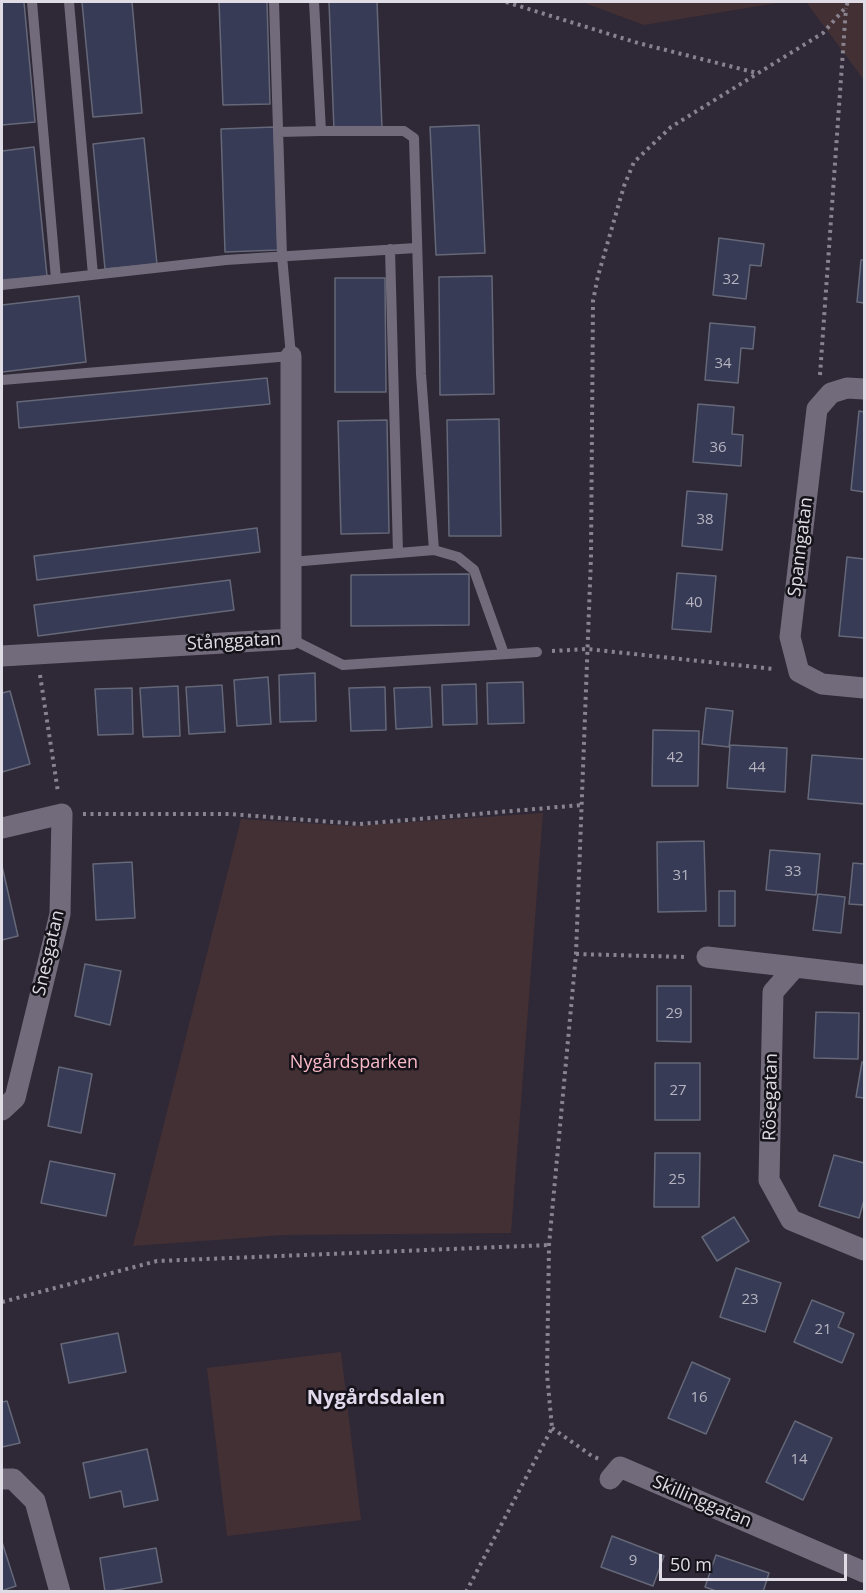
<!DOCTYPE html>
<meta charset="utf-8">
<style>
body{margin:0}
#map{position:relative;width:866px;height:1593px;overflow:hidden;background:#2f2836;font-family:"Open Sans",sans-serif}
canvas{display:block}
.frame{position:absolute;inset:0;border:3px solid #e0dce5;pointer-events:none}
.scale{position:absolute;left:659px;top:1554px;width:188px;height:27px;box-sizing:border-box;border:3px solid #e0dce5;border-top:0;padding-left:8px;font-size:18px;line-height:21px;white-space:nowrap;color:#e0dce5;-webkit-text-stroke:4px #151319;paint-order:stroke}
</style>
<div id="map">
<canvas width="866" height="1593"></canvas>
<div class="frame"></div>
<div class="scale">50 m</div>
</div>
<script>
const context = document.querySelector('canvas').getContext('2d');
context.lineJoin = 'round';
function fillPath(path, color) {
  context.fillStyle = color;
  context.fill(path, 'evenodd');
}
function poly(rows) {
  const path = new Path2D();
  for (const r of rows) {
    path.moveTo(r[0], r[1]);
    for (let i = 2; i < r.length; i += 2) path.lineTo(r[i], r[i + 1]);
  }
  return path;
}
function strokePath(path, color, width, dash) {
  context.strokeStyle = color;
  context.lineWidth = width;
  context.lineCap = dash ? 'butt' : 'round';
  context.setLineDash(dash || []);
  context.stroke(path);
}
function drawText(font, color, halo, rows, align = 'center') {
  context.font = font + ' "Open Sans",sans-serif';
  context.lineWidth = 5;
  context.setLineDash([]);
  context.textBaseline = 'middle';
  context.strokeStyle = halo;
  context.fillStyle = color;
  for (const [text, x, y, turn = 0] of rows) {
    context.save();
    context.translate(x, y);
    context.rotate((+turn || 0) * Math.PI / 180);
    context.textAlign = isNaN(turn) ? turn : align;
    if (halo) context.strokeText(text, 0, 0);
    context.fillText(text, 0, 0);
    context.restore();
  }
}
fillPath(poly([
 [582,2,783,2,644,25],
 [806,2,864,2,864,80],
 [543,813,511,1233,284,1235,133,1246,241,819,354,826],
 [341,1352,361,1520,227,1536,207,1368]
]), '#433034');
const building = poly([
 [2,2,24,2,35,122,2,125,2,2],
 [82,2,132,2,142,113,93,117,82,2],
 [219,2,267,2,270,104,223,105,219,2],
 [329,2,377,2,382,128,334,130,329,2],
 [479,125,485,253,436,255,430,127,479,125],
 [274,127,278,250,225,252,221,129,274,127],
 [144,138,157,264,105,269,93,144,144,138],
 [34,147,47,276,2,280,2,151,34,147],
 [719,238,764,244,761,266,750,265,746,299,713,295,719,238],
 [861,260,864,260,864,303,857,302,861,260],
 [492,276,494,394,440,395,439,277,492,276],
 [335,278,385,278,386,392,335,392,335,278],
 [79,296,86,362,2,372,2,305,79,296],
 [710,323,755,327,753,349,741,348,738,383,705,380,710,323],
 [267,378,270,404,19,428,17,402,267,378],
 [698,404,734,407,732,434,743,435,741,466,693,462,698,404],
 [859,411,864,412,864,492,851,490,859,411],
 [499,419,501,536,449,536,447,420,499,419],
 [387,420,389,533,341,534,338,421,387,420],
 [687,491,727,494,722,550,682,546,687,491],
 [257,528,260,552,37,580,34,556,257,528],
 [847,557,864,559,864,638,839,636,847,557],
 [677,573,716,576,711,632,672,629,677,573],
 [469,574,469,625,351,626,351,575,469,574],
 [230,580,234,610,38,636,34,605,230,580],
 [315,673,316,721,280,722,279,675,315,673],
 [268,677,271,724,237,726,234,680,268,677],
 [523,682,524,723,488,724,487,683,523,682],
 [476,684,477,724,443,725,442,685,476,684],
 [222,685,225,732,189,734,186,687,222,685],
 [178,686,180,736,143,737,140,688,178,686],
 [385,687,386,730,351,731,349,688,385,687],
 [430,687,432,727,396,729,394,688,430,687],
 [132,688,133,734,98,735,95,689,132,688],
 [10,691,30,764,2,772,2,693,10,691],
 [706,708,733,711,729,747,702,744,706,708],
 [653,730,699,731,698,786,652,786,653,730],
 [730,745,787,748,785,792,727,788,730,745],
 [812,755,864,759,864,804,808,799,812,755],
 [704,841,706,911,658,912,657,842,704,841],
 [770,850,820,854,816,895,766,890,770,850],
 [132,862,135,918,96,920,93,864,132,862],
 [853,863,864,864,864,905,849,904,853,863],
 [2,866,18,936,2,940,2,866],
 [719,891,735,891,735,926,719,926,719,891],
 [818,894,845,897,841,933,813,930,818,894],
 [85,964,121,971,110,1025,75,1016,85,964],
 [657,986,691,986,691,1042,657,1041,657,986],
 [816,1012,859,1013,858,1059,814,1058,816,1012],
 [862,1062,864,1062,864,1098,856,1097,862,1062],
 [655,1063,700,1063,700,1120,655,1120,655,1063],
 [59,1067,92,1074,81,1133,48,1126,59,1067],
 [655,1153,700,1153,699,1207,654,1207,655,1153],
 [834,1155,864,1163,864,1200,859,1218,819,1206,834,1155],
 [50,1161,115,1174,106,1216,41,1203,50,1161],
 [734,1217,749,1241,717,1261,702,1237,734,1217],
 [736,1268,781,1283,765,1332,720,1317,736,1268],
 [812,1300,844,1313,838,1327,854,1334,842,1363,794,1342,812,1300],
 [118,1333,126,1372,69,1383,61,1344,118,1333],
 [692,1362,730,1379,706,1434,668,1418,692,1362],
 [7,1401,20,1443,2,1447,2,1402,7,1401],
 [795,1421,832,1438,803,1500,766,1482,795,1421],
 [147,1449,158,1500,124,1507,121,1491,90,1498,83,1463,147,1449],
 [612,1536,664,1556,653,1586,601,1567,612,1536],
 [2,1542,16,1586,4,1590,5,1592,2,1592,2,1542],
 [156,1548,162,1582,105,1592,100,1558,156,1548],
 [716,1555,769,1573,763,1592,719,1592,705,1587,716,1555]
]);
fillPath(building, '#373b55');
strokePath(building, '#656878', 1.5);
strokePath(poly([
 [506,2,638,43,757,73],
 [820,375,846,8],
 [552,651,587,649,774,669],
 [40,675,58,792],
 [83,814,229,814,360,824,582,805],
 [576,954,686,957],
 [2,1302,157,1261,549,1245],
 [552,1428,592,1456,599,1459],
 [466,1592,552,1428,547,1374,549,1245,576,954,591,557,593,301,598,276,624,186,634,162,671,127,823,33,846,7,848,2]
]), '#89838f', 4, [3, 4.5]);
strokePath(poly([
 [32,2,56,279],
 [69,2,93,275],
 [321,131,404,131,414,138,421,374,434,550,458,557,474,570,504,654],
 [278,132,321,131,314,2],
 [390,249,398,553],
 [2,285,226,260,416,248],
 [2,380,291,356,282,256,274,2],
 [291,562,434,550],
 [291,639,343,665,537,652]
]), '#726b7b', 10);
strokePath(poly([
 [864,389,847,388,831,393,817,409,790,637,799,672,822,684,864,688],
 [2,656,291,639,291,356],
 [2,828,62,814,60,914,15,1098,2,1110],
 [707,957,795,967],
 [864,975,795,967,773,992,769,1180,791,1220,864,1250],
 [2,1479,13,1479,35,1501,60,1592],
 [610,1479,620,1467,864,1572]
]), '#726b7b', 21);
drawText('15px', '#b6b4c1', null, [
 ["32",731,280],
 ["34",723,364],
 ["36",718,448],
 ["38",705,520],
 ["40",694,603],
 ["42",675,758],
 ["44",757,768],
 ["33",793,872],
 ["31",681,876],
 ["29",674,1014],
 ["27",678,1091],
 ["25",677,1180],
 ["23",750,1300],
 ["21",823,1330],
 ["16",699,1398],
 ["14",799,1460],
 ["9",633,1561]
]);
drawText('18px', '#e0dce5', '#151319', [
 ["Spanngatan",801,547,-83],
 ["Stånggatan",234,642,-3],
 ["Snesgatan",49,953,-77],
 ["Rösegatan",771,1097,-89],
 ["Skillinggatan",702,1502,23]
]);
drawText('18px', '#fabac7', '#151319', [
 ["Nygårdsparken",354,1063]
]);
drawText('bold 20px', '#e1d9eb', '#151319', [
 ["Nygårdsdalen",376,1398]
]);
</script>
